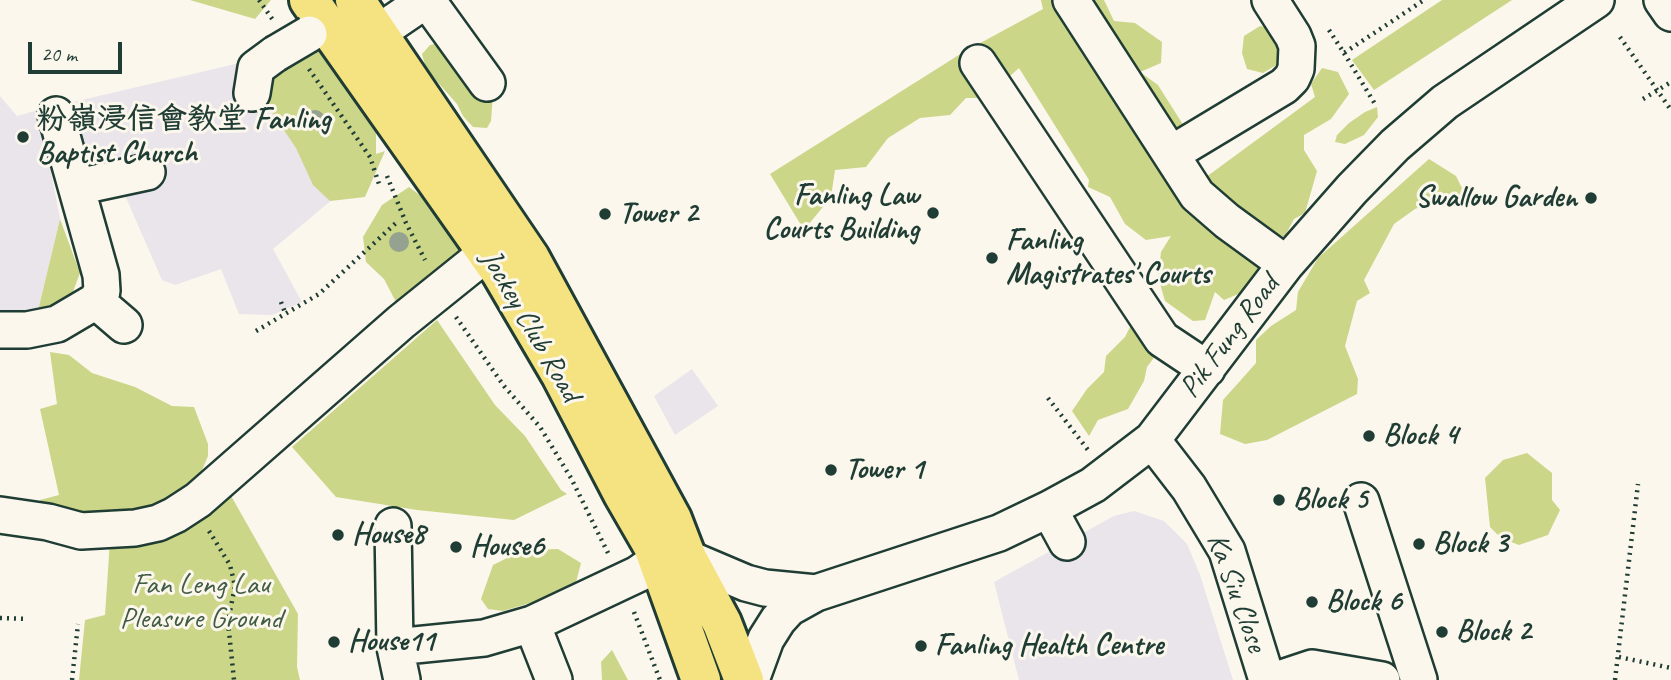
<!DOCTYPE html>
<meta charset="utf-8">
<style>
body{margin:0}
#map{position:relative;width:1671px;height:680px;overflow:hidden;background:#fbf7ec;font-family:Caveat,sans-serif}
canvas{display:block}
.scale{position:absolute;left:28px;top:42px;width:94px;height:32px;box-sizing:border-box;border:4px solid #1f3d34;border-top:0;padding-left:9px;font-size:21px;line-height:24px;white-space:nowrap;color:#1f3d34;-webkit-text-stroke:5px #fbf7ec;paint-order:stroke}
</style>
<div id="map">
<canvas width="1671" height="680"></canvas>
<div class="scale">20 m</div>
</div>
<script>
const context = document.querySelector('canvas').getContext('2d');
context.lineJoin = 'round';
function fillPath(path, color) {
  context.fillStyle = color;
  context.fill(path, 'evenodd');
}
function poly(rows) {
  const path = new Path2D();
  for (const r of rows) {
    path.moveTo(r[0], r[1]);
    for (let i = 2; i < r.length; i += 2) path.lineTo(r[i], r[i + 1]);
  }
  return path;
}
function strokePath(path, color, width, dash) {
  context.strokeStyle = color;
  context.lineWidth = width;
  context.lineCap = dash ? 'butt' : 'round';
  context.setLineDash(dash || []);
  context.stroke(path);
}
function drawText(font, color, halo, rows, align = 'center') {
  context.font = font + ' Caveat,"LXGW WenKai TC",sans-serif';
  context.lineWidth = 6;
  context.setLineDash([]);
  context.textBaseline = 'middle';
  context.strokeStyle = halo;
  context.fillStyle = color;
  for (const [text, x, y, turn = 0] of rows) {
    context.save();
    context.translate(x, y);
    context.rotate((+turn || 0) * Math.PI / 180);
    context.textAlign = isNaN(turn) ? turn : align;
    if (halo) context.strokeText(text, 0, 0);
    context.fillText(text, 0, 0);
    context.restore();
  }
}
fillPath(poly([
 [261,58,363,174,273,249,302,302,272,315,239,314,221,269,175,285,162,280,124,193,92,193,76,144,69,103],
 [0,96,17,116,39,110,60,219,37,315,0,312],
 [692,369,718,406,675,435,654,396],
 [1134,511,1164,521,1187,544,1200,575,1233,680,1019,680,994,582,1114,516]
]), '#eae4eb');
fillPath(poly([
 [190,0,271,0,255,19],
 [1041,0,1104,0,1114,21,1135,23,1162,42,1161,63,1140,72,1158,85,1194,142,1198,183,1315,97,1311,84,1322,68,1338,72,1349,94,1331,119,1304,135,1304,150,1317,171,1305,213,1294,219,1285,236,1271,237,1264,268,1243,292,1224,300,1215,292,1205,320,1193,321,1165,301,1158,277,1161,252,1171,236,1146,240,1125,224,1110,197,1088,187,1089,180,1019,68,985,98,966,98,950,115,920,118,888,138,866,167,835,170,831,197,804,230,770,174,962,53,1043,9],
 [1442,0,1512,0,1374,90,1352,60],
 [1260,26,1281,30,1288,58,1263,73,1247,69,1242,53,1244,36],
 [440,43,460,68,462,80,475,98,493,94,491,121,487,128,473,127,463,116,457,104,426,69,422,54,430,45],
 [314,45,353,58,376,116,376,154,385,151,365,197,330,201,313,185,296,148,256,88],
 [1377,107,1378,117,1364,135,1345,144,1335,142,1337,135,1349,123,1365,112],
 [1429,159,1456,176,1469,202,1440,199,1415,209,1394,224,1364,280,1370,293,1357,301,1345,346,1358,379,1357,394,1267,440,1245,444,1220,434,1223,400,1256,363,1256,340,1271,326,1296,310,1298,292,1318,258],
 [409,187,429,202,460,198,471,284,461,299,397,304,384,279,366,262,363,237,382,205],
 [60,219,80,273,71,297,37,315],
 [437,320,495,405,525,436,561,490,567,494,514,520,417,510,336,497,292,447],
 [1133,321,1167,340,1147,367,1144,381,1128,409,1098,420,1089,436,1072,411,1087,389,1104,372,1106,356,1125,337],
 [50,352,69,355,92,373,135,387,172,406,194,407,208,444,208,456,202,470,195,477,203,487,152,520,40,514,40,500,59,495,40,409,57,404],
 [1527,453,1552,473,1552,500,1560,510,1548,535,1519,545,1501,538,1490,527,1485,478,1503,460],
 [230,494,298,614,297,667,300,680,79,680,85,620,105,615,110,540],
 [558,549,581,563,574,590,503,611,488,609,481,599,493,565,523,550],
 [612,650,628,680,602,680,601,662]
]), '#cbd689');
const minor = poly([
 [427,0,487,83],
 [1071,0,1197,195,1227,221,1286,264],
 [1662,0,1671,13],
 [376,34,426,0],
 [978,63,1162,339,1207,369],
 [252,93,256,68,275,54],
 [1171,154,1284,86,1292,78,1296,69,1297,46,1293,36,1270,0],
 [77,187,147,172],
 [96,301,124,325],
 [0,330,27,330,57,324,96,301,102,291,101,275,56,115],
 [1152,440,1189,488,1227,551,1267,680],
 [1361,501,1419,680],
 [1049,509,1067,542],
 [0,515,48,522,81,531,135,528,158,523,175,515,198,500,401,322,488,252],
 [393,526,395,647],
 [687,558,746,583,765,588,816,593],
 [402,680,395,647,484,638,532,624],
 [554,680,532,624,638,574,657,561],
 [751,680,766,639,778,620,789,608,816,593,999,533,1049,509,1093,485,1152,440,1286,264,1352,189,1395,145,1445,102,1596,0],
 [1276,680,1312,668,1382,680]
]);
const major = poly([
 [309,0,500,271,561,375,623,494,653,546,701,680],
 [355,0,530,258,672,519,687,558,722,623,744,680]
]);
strokePath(minor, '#1f3d34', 40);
strokePath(major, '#1f3d34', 44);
strokePath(poly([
 [259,0,273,20],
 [1329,30,1344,53,1424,0],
 [1620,37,1671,110],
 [1344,53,1375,104],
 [309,69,370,157,379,184],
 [1643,99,1671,82],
 [387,176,406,223,425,260],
 [281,302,286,315],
 [456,317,504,386,540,427,571,478,608,553],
 [256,331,319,294,397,222],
 [1048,398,1088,450],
 [209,531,230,565,235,586,228,622,234,680],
 [634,612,660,680],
 [0,618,28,619],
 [1619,657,1671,668],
 [72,680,78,624],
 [1615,680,1638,484]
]), '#1f3d34', 4.5, [2, 5]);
strokePath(minor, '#fbf7ec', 35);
strokePath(major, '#f5e382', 38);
const minorBridge = poly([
 [275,54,309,34]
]);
strokePath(minorBridge, '#1f3d34', 40, []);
strokePath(minorBridge, '#fbf7ec', 35);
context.fillStyle = '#95a290';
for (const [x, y] of [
 [315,120],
 [399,242]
]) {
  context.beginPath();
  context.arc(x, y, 10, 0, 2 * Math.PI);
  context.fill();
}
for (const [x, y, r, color] of [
 [23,137,7,"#1f3d34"],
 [1591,198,7,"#1f3d34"],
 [933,213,7,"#1f3d34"],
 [605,214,7,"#1f3d34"],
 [992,258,7,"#1f3d34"],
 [1369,436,7,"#1f3d34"],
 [831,470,7,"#1f3d34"],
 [1279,500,7,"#1f3d34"],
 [338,535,7,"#1f3d34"],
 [1419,544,7,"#1f3d34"],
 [456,547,7,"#1f3d34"],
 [1312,602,7,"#1f3d34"],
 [1442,632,7,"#1f3d34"],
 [334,642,7,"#1f3d34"],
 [921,646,7,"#1f3d34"]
]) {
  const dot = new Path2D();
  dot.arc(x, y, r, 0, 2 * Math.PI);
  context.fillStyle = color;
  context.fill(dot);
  strokePath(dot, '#fbf7ec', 2.5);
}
drawText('bold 30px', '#1f3d34', '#fbf7ec', [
 ["粉嶺浸信會教堂 Fanling",37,120],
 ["Baptist Church",37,154],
 ["Fanling Law",919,196,"right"],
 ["Courts Building",919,230,"right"],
 ["Swallow Garden",1577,198,"right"],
 ["Tower 2",619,214],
 ["Fanling",1006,241],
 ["Magistrates' Courts",1006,275],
 ["Block 4",1383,436],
 ["Tower 1",845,470],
 ["Block 5",1293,500],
 ["House8",352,535],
 ["Block 3",1433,544],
 ["House6",470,547],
 ["Block 6",1326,602],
 ["Block 2",1456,632],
 ["House11",348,642],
 ["Fanling Health Centre",935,646]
], 'left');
drawText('30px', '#1f3d34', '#fbf7ec', [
 ["Jockey Club Road",530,326,60],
 ["Pik Fung Road",1230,337,-53],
 ["Ka Siu Close",1236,593,70]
]);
drawText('30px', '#415c45', '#fbf7ec', [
 ["Fan Leng Lau",201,585],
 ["Pleasure Ground",201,619]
]);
</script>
